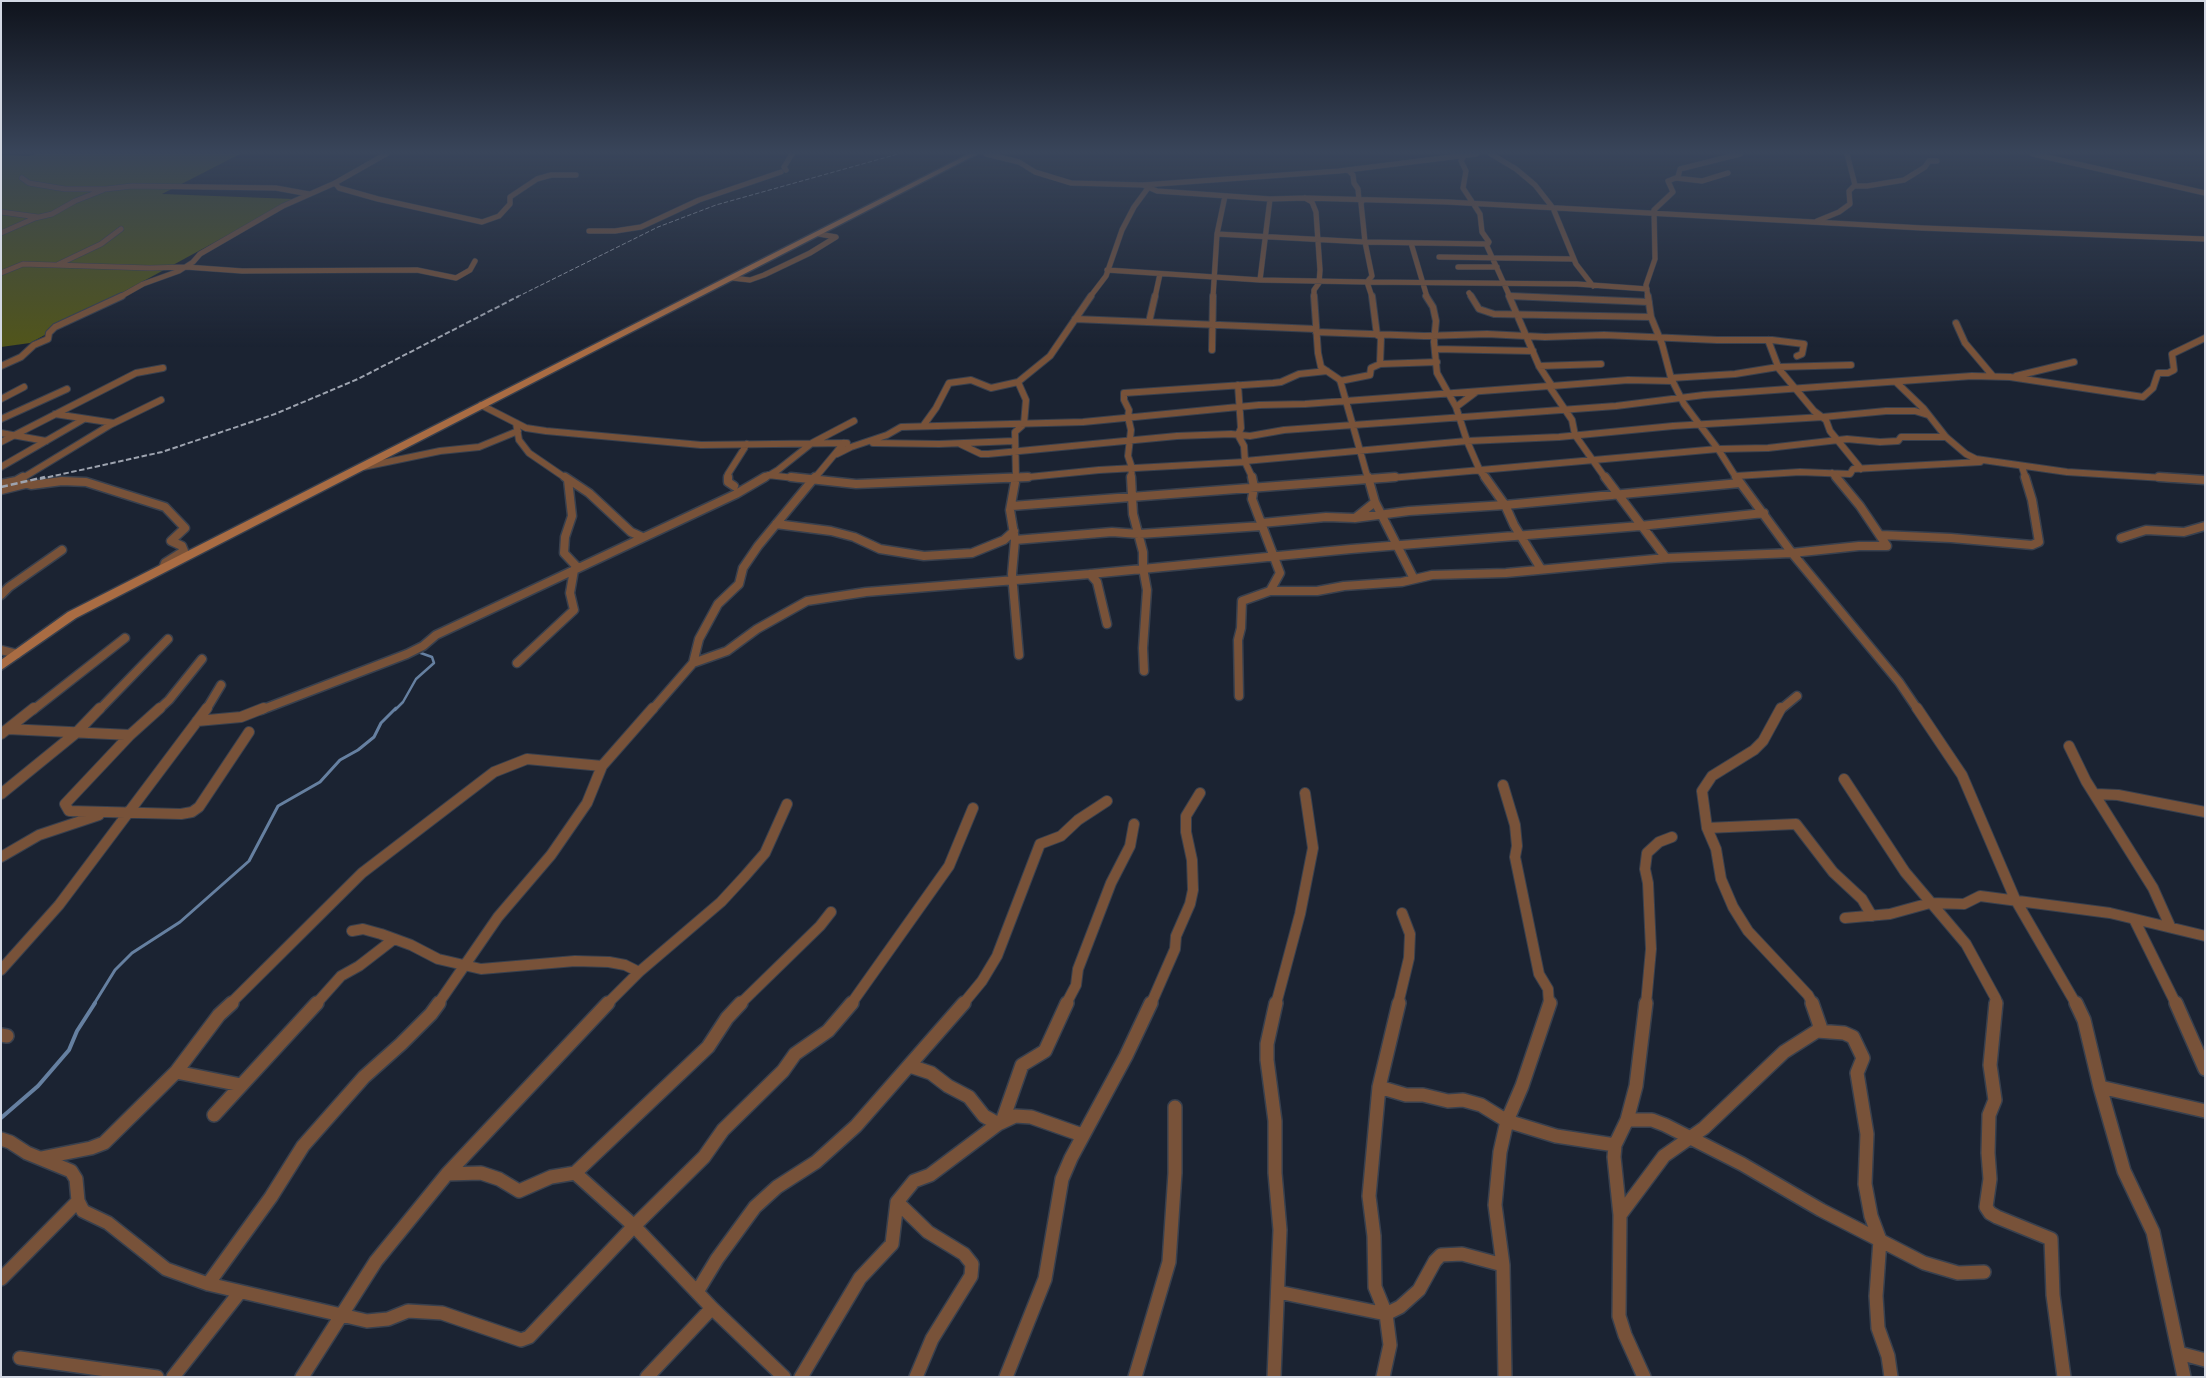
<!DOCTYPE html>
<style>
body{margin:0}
#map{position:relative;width:2206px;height:1378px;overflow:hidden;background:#1b2332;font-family:Raleway,sans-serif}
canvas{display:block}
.frame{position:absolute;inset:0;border:2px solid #d3d8e3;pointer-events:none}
</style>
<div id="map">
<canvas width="2206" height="1378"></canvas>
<div class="frame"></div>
</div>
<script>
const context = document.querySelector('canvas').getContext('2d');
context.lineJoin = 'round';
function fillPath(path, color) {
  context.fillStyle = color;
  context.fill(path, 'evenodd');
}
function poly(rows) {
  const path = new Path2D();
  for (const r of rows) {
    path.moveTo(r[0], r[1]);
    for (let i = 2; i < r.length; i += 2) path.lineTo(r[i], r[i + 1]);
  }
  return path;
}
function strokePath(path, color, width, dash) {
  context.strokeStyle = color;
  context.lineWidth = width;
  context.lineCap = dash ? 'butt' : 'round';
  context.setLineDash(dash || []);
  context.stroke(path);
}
fillPath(poly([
 [35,154,240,154,162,194,294,199,30,343,1,347,1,155,29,156]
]), '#51551a');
strokePath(poly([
 [395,710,403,702,416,679,434,663,432,657,418,652]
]), '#6680a1', 2.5);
strokePath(poly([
 [94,1004,115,970,132,953,180,922,249,861,278,806,320,782,340,760,358,750,374,737,381,723,396,708]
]), '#6680a1', 3);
strokePath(poly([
 [1,1118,38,1086,69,1050,77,1031,95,1003]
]), '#6680a1', 4);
const streetFar4 = poly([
 [986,154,1019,162,1035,172,1071,183,1143,185,1339,171,1476,154],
 [1491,154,1516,169,1535,185,1553,208,1576,264,1593,286],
 [2033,154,2205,193],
 [786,170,784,167,792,154],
 [1348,170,1353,175,1354,183,1358,189,1359,200],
 [22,178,29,183,65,189,106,189,132,186,276,188,309,194],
 [1676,178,1702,181,1728,173],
 [335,183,339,188,378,199,482,222,499,216,510,204,510,197,537,179,551,175,576,175],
 [1143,185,1157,191,1270,199,1305,198,1448,202,1922,228,2205,239],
 [1854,186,1867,186,1904,180,1925,167,1929,161,1937,161],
 [1305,198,1312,202,1316,212,1320,270,1319,283,1314,290,1314,297],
 [1,212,38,217],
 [1817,221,1839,212,1850,204,1849,191,1855,185,1847,154],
 [589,231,615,231,641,227,699,200,781,172],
 [1,233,35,218,52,214,75,201,103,190],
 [1217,234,1365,242,1488,244,1489,242,1482,232,1480,214,1463,188,1466,171,1461,161,1464,156],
 [1411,243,1427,297],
 [1486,244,1510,297],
 [1439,257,1573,259],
 [59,264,101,244,121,229],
 [1458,267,1497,267],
 [1107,270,1260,280,1367,282,1372,276,1365,242,1361,203,1363,200],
 [1,273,23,264,150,268,186,267,242,271,417,270,456,278,470,270,475,261],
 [732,278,750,280,764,275,810,253,836,237,819,234],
 [1260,280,1270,199],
 [1469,293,1472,297],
 [1509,296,1539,297],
 [120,297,143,284,179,271,193,262,200,254,283,206,335,183,386,154],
 [1090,297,1106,276,1122,230,1134,207,1148,188],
 [1155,297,1160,274],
 [1213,297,1217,234,1225,196],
 [1372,297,1367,282,1577,284,1647,289],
 [1648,297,1646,285,1655,259,1654,210,1673,192,1668,181,1678,177,1680,169,1740,154]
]);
const streetFar3 = poly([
 [1314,296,1318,353,1321,367,1340,380,1368,479],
 [1372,296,1377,335,1381,337,1380,364],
 [1426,296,1433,307,1436,321,1434,342,1437,373,1456,407],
 [1471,296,1479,309,1494,314,1651,317],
 [1509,296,1539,366,1552,386,1549,386,1572,420,1575,435,1606,479],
 [1510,296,1649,302],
 [1648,296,1651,317,1662,344,1671,378,1684,404,1718,449,1737,479],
 [1075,319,1316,329],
 [1149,322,1155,296],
 [1956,323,1965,343,1992,375],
 [1316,332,1424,336,1487,334,1545,337,1604,335,1717,340,1772,340,1804,344,1802,354,1797,356],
 [1768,340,1779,369,1814,411,1826,420,1830,431,1861,469],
 [1435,349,1533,351],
 [1212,350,1213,296],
 [1,366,21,357,34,345,48,339,49,333,55,327,122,296],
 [1539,366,1601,364],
 [2016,376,2074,362],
 [1671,378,1735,374,1778,367,1851,365],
 [1340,381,1370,375,1371,368,1380,364,1437,362],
 [1896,382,1924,409,1946,437,1966,454,1976,459,2067,472,2180,479],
 [1238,385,1241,428,1238,435,1244,446,1245,462,1253,479],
 [1552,386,1628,380,1672,381],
 [1476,392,1456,407,1467,441,1480,471,1486,479],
 [1,399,24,387],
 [481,405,526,428,546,431,701,445,847,443],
 [55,414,114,423],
 [1,419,67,389],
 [516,423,519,440,529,453,567,479],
 [923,426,936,408,949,383,971,380,991,388,1018,382],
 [1,433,46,441],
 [1,442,136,373,163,368],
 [873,443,939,444,1014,441],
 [960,444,981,454,988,454,1177,436,1231,434,1250,436,1284,430,1616,406,1704,395,1972,376,2010,377,2143,397,2153,388,2158,373,2168,373,2174,370,2172,354,2205,338],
 [837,454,851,447,887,435,901,427,1083,422,1259,405,1305,404,1549,386],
 [1245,461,1467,441,1559,437,1673,426,1823,417,1886,411,1915,411,1928,415],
 [1,467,84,419],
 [363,467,440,451,479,447,518,431],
 [2022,467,2026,479],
 [1832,473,1837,479],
 [768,475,803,479],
 [1736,476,1800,472,1850,474,1853,469,1980,462],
 [21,479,110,425,161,400],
 [728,479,728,474,747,444],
 [763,479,778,470,812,443,854,421],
 [814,479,844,443],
 [1009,479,1099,470,1245,462],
 [1016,479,1015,432,1024,424,1026,400,1018,382,1050,356,1091,296],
 [1131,479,1132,468,1128,456,1131,430,1128,417,1129,410,1124,400,1124,393,1273,383,1281,382,1299,374,1327,371],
 [1379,479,1718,449,1768,448,1847,439,1880,442,1898,441,1901,437,1946,437]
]);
const streetFar2 = poly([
 [565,477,589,493,631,532,642,537],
 [728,477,728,482,734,486],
 [791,477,856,484,1028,477],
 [1016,477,1010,510,1015,540,1012,574,1019,655],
 [1131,477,1133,514,1143,552,1143,568,1147,590,1143,648,1144,671],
 [1368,477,1375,502,1414,579],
 [1485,477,1505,505,1514,525,1541,569],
 [1605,477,1666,558],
 [1736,477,1792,553,1899,682,1918,710],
 [2159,477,2205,480],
 [568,480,572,516,565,537,564,553,578,568],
 [16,481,23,477],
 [1,484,16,481,31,485,62,481,86,482,165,507,185,528,171,541,182,546,184,551,165,563,163,568],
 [1,490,25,484],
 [1012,506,1395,477],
 [1355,518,1375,502],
 [1262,523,1326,517,1355,518,1409,511,1505,505,1740,483],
 [776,524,831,531,854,537,880,549,924,556,972,553,1004,540,1014,531],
 [1881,535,1951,538,2032,545,2039,542,2032,500,2025,477],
 [2121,538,2146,530,2184,532,2205,526],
 [1015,540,1112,532,1139,534,1262,526],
 [1090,574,1097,582,1107,624],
 [1270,591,1317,591,1344,586,1402,582,1432,575,1506,573,1666,558,1792,553,1859,546,1887,546,1860,506,1836,477],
 [1,595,9,587,62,550],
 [1,650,17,654],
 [517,663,574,610,570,593,574,570],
 [693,663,727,651,757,629,807,601,866,592,1090,574,1351,549,1640,526,1764,513],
 [1239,696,1238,640,1241,628,1242,601,1270,591,1280,573,1252,499,1254,487,1252,477],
 [33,710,125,638],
 [99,710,168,639],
 [158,710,169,700,202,659],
 [206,710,221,685],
 [261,710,407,654,423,646,436,635,736,494,765,477],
 [652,710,693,663,699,639,718,604,739,584,743,568,758,546,815,477],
 [1780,710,1797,696]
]);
const streetFar1 = poly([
 [160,708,130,735,65,804,69,811,181,814,192,812,199,807,249,732],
 [1781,708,1763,741,1754,750,1712,776,1702,791,1707,828,1716,849,1721,879,1733,907,1748,931,1808,995,1813,1004],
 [1917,708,1962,775,2015,899,2076,1004],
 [197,721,241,717,264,708],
 [8,729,130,735],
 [1,734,34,708],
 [2069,746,2086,781,2153,888,2170,926],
 [1844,779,1905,872,1966,944,1996,999,1996,1004],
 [1503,785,1515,825,1517,846,1515,857,1539,974,1548,989,1549,1004],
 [1,794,76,733,100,708],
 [2096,794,2118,795,2205,812],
 [1707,828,1796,824,1833,872,1862,899,1872,916],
 [1,857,39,835,99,815],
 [1845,918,1890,914,1930,903,1964,904,1980,896,2110,913,2205,936],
 [2134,919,2176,1004],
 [352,931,363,929,381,934,411,945,438,959,481,969,575,961,609,962,625,965,639,972],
 [1,970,59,905,207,708],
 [230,1004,362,873,494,772,527,759,602,766],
 [316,1004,341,976,359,966,394,939],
 [438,1004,498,917,551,855,587,803,602,766,653,708],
 [607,1004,639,972,721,902,745,876,765,853,787,804],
 [740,1004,820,926,831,912],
 [851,1004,949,866,973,808],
 [963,1004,982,981,997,956,1040,844,1061,836,1078,820,1107,801],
 [1066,1004,1076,985,1078,969,1111,883,1130,846,1134,824],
 [1151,1004,1175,949,1176,936,1190,904,1193,890,1192,860,1186,832,1186,816,1200,793],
 [1276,1004,1300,914,1313,848,1305,793],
 [1398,1004,1409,958,1410,934,1402,913],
 [1646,1004,1651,949,1648,883,1645,869,1647,853,1659,842,1672,837]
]);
const street = poly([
 [1812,1003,1820,1026,1817,1031],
 [1996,1003,1990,1065,1995,1100,1989,1115,1988,1153,1990,1179,1986,1207,1990,1213,1997,1217,2051,1239,2053,1295,2064,1377],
 [2076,1003,2084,1020,2100,1087,2124,1171,2153,1232,2184,1377],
 [2176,1003,2205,1069],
 [1,1035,7,1036],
 [910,1066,931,1073,948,1086,969,1097,984,1116,998,1124],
 [176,1072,241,1085],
 [1379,1087,1406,1095,1423,1095,1448,1101,1463,1100,1481,1105,1507,1121,1556,1136,1615,1145],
 [2100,1087,2205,1111],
 [214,1115,317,1003],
 [1627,1120,1652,1120,1665,1125,1742,1164,1821,1210,1924,1263,1958,1273,1984,1272],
 [1002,1122,1022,1065,1045,1051,1067,1003],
 [1,1139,10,1142,27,1153,71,1171,76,1179,78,1201,83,1211,108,1223,166,1269,208,1284,367,1321,388,1319,408,1311,442,1313,521,1340,529,1337,634,1226,704,1157,723,1130,783,1071,795,1054,828,1031,852,1003],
 [41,1158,91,1148,104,1143,176,1072,219,1015,232,1003],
 [575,1173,708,1047,727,1018,741,1003],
 [447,1174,481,1173,499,1179,519,1191,551,1177,575,1173,634,1226,712,1308,784,1377],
 [897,1202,928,1232,964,1254,972,1264,971,1276,932,1339,916,1377],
 [1620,1215,1664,1156,1704,1128,1784,1052,1817,1031,1844,1033,1853,1037,1863,1058,1857,1073,1867,1134,1865,1184,1871,1216,1880,1240,1876,1296,1878,1328,1888,1356,1891,1377],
 [1503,1265,1505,1377],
 [1,1279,78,1201],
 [208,1284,271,1197,303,1146,364,1077,401,1044,431,1014,439,1003],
 [697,1292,717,1259,755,1207,777,1187,816,1162,856,1126,964,1003],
 [1278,1292,1386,1314,1400,1307,1419,1290,1435,1261,1441,1255,1462,1254,1503,1265,1495,1205,1500,1152,1507,1121,1522,1086,1550,1003],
 [2179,1353,2205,1360],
 [20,1358,157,1377],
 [173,1377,240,1292],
 [302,1377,376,1261,447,1174,608,1003],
 [647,1377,712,1308],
 [801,1377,860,1278,892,1244,897,1202,914,1181,930,1175,998,1124,1015,1116,1031,1117,1082,1135],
 [1006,1377,1045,1279,1062,1179,1071,1158,1126,1056,1151,1003],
 [1135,1377,1169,1262,1175,1173,1175,1107],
 [1274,1377,1280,1230,1275,1173,1275,1121,1267,1060,1267,1044,1276,1003],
 [1383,1377,1390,1345,1386,1314,1375,1287,1374,1236,1369,1196,1379,1087,1399,1003],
 [1644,1377,1625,1335,1619,1316,1620,1215,1614,1157,1615,1145,1627,1120,1636,1086,1646,1003]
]);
const secondary = poly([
 [969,154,977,154,76,618,1,670,1,660,68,612,969,154]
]);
strokePath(streetFar4, '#38404e', 6);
strokePath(streetFar3, '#38404e', 8);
strokePath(streetFar2, '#38404e', 11);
strokePath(streetFar1, '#38404e', 12);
strokePath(street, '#38404e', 16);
strokePath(secondary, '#38404e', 3);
strokePath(streetFar4, '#785239', 5);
strokePath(streetFar3, '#785239', 6);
strokePath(streetFar2, '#785239', 8);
strokePath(streetFar1, '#785239', 10);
strokePath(street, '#785239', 13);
fillPath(secondary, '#a96c43');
strokePath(poly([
 [517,297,658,227,716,205,898,154]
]), '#9da3af', 1, [4.5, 2]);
strokePath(poly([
 [40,479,162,452,275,414,358,379,519,296]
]), '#9da3af', 2, [5.5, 2.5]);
strokePath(poly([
 [1,487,45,477]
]), '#9da3af', 2.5, [7, 3]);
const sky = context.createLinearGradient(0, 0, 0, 347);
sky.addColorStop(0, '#0f131c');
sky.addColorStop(0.44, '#39455a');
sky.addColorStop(1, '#39455a00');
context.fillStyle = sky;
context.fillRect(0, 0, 2206, 347);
</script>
